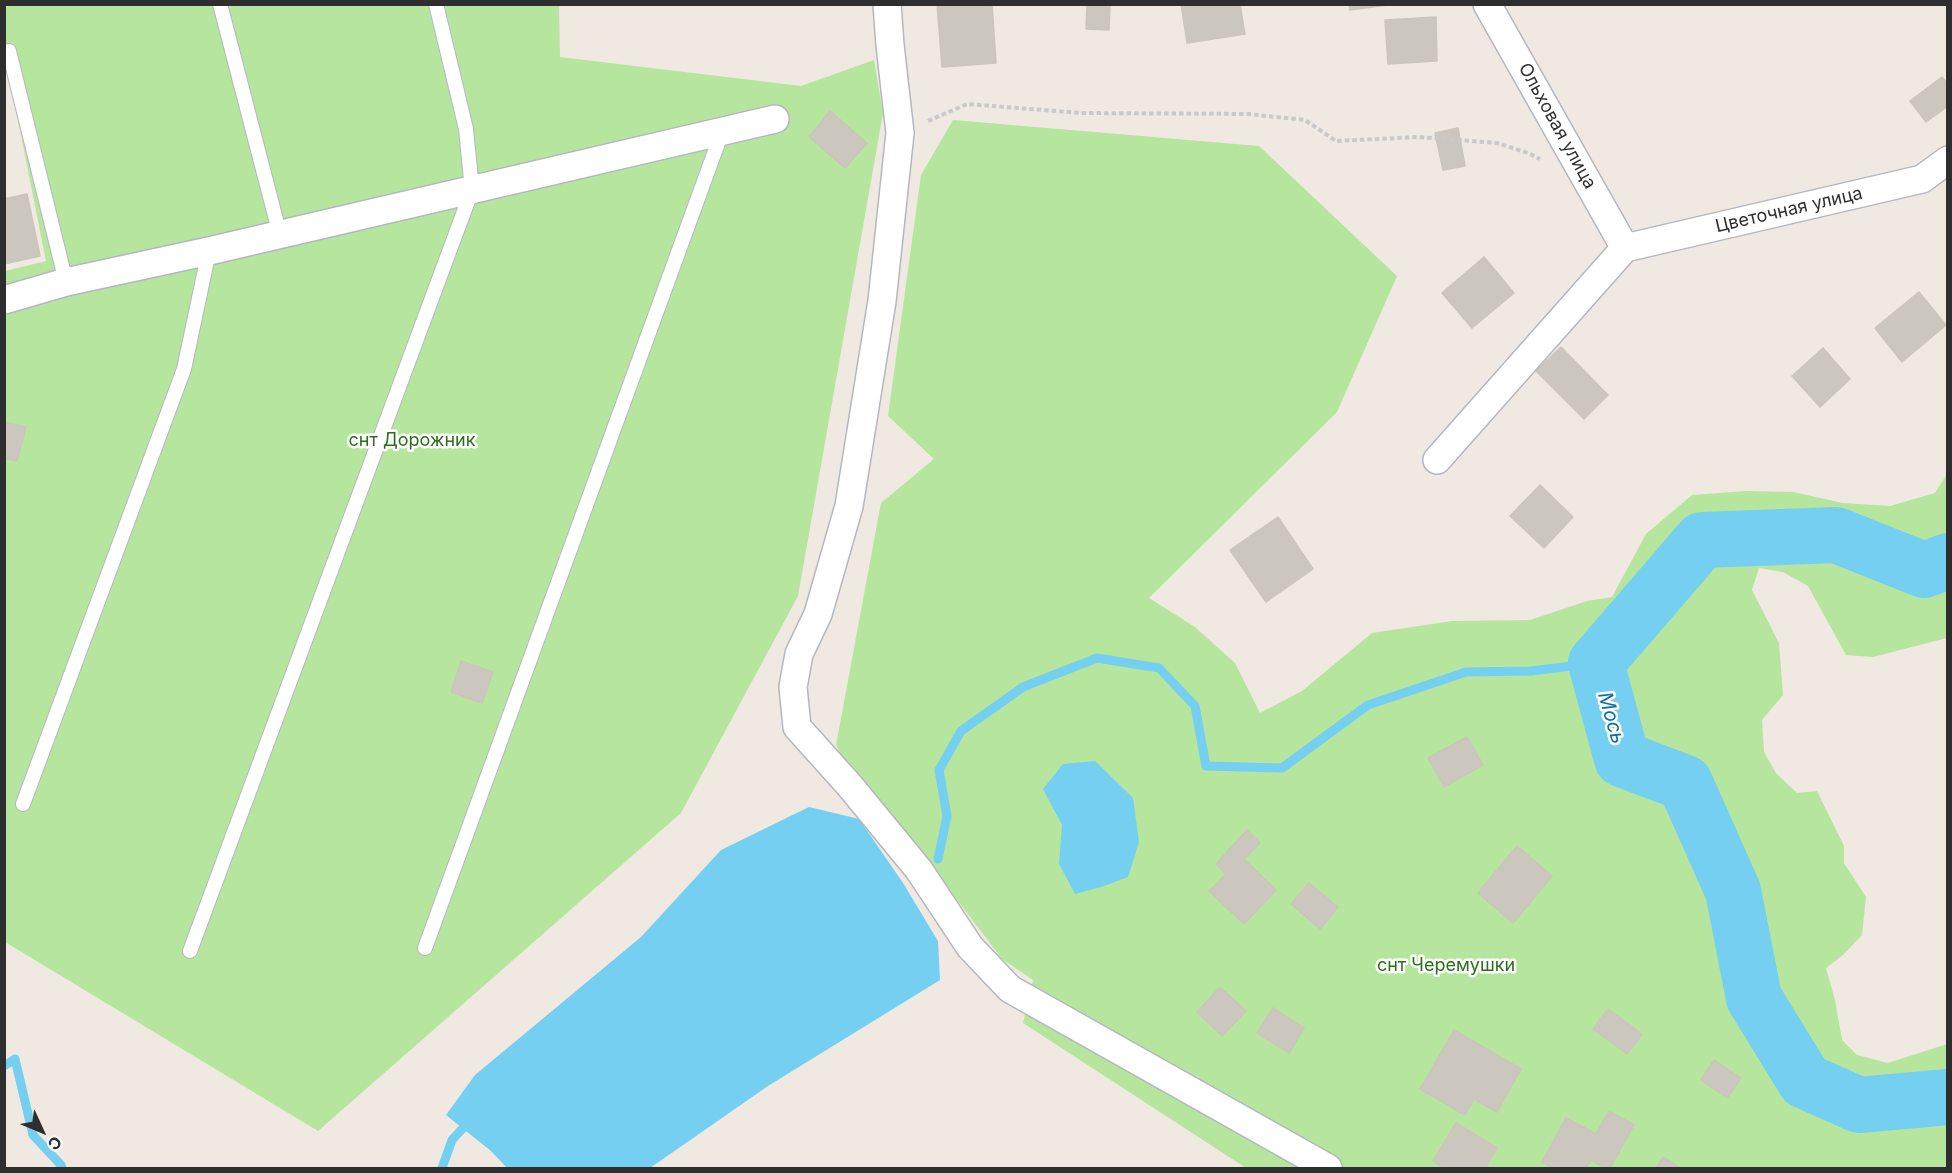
<!DOCTYPE html>
<meta charset="utf-8">
<style>
body{margin:0}
#map{position:relative;width:1952px;height:1173px;overflow:hidden;background:#efe9e1;font-family:Inter,sans-serif}
canvas{display:block}
.frame{position:absolute;inset:0;border:6px solid #2e2e2e;pointer-events:none}
.north{position:absolute;left:12px;top:1101px;width:60px;height:60px;-webkit-text-stroke:4px #fff;paint-order:stroke;rotate:134deg;font-size:16px;font-weight:700;line-height:24px;text-align:center;color:#2e2e2e}
.north::after{content:'';display:block;margin:auto;width:21px;height:27px;background:#2e2e2e;clip-path:polygon(50% 0,100% 100%,50% 72%,0 100%)}
</style>
<div id="map">
<canvas width="1952" height="1173"></canvas>
<div class="frame"></div>
<div class="north">С</div>
</div>
<script>
const context = document.querySelector('canvas').getContext('2d');
context.lineJoin = 'round';
function fillPath(path, color) {
  context.fillStyle = color;
  context.fill(path, 'evenodd');
}
function poly(rows) {
  const path = new Path2D();
  for (const r of rows) {
    path.moveTo(r[0], r[1]);
    for (let i = 2; i < r.length; i += 2) path.lineTo(r[i], r[i + 1]);
  }
  return path;
}
function strokePath(path, color, width, dash) {
  context.strokeStyle = color;
  context.lineWidth = width;
  context.lineCap = dash ? 'butt' : 'round';
  context.setLineDash(dash || []);
  context.stroke(path);
}
function drawText(font, color, halo, rows, align = 'center') {
  context.font = font + ' Inter,sans-serif';
  context.lineWidth = 5;
  context.setLineDash([]);
  context.textBaseline = 'middle';
  context.strokeStyle = halo;
  context.fillStyle = color;
  for (const [text, x, y, turn = 0] of rows) {
    context.save();
    context.translate(x, y);
    context.rotate((+turn || 0) * Math.PI / 180);
    context.textAlign = isNaN(turn) ? turn : align;
    if (halo) context.strokeText(text, 0, 0);
    context.fillText(text, 0, 0);
    context.restore();
  }
}
fillPath(poly([
 [7,4,559,5,560,57,801,86,874,60,883,113,798,596,681,813,318,1131,5,942,5,271,46,261,5,55,4,12],
 [953,120,1259,146,1397,276,1337,412,1149,598,1195,627,1235,663,1260,713,1302,691,1372,633,1452,621,1530,620,1587,601,1612,597,1646,534,1692,495,1746,491,1793,492,1843,503,1890,506,1935,493,1947,474,1947,638,1873,657,1846,655,1808,586,1783,572,1759,568,1752,590,1779,643,1783,695,1762,720,1764,752,1776,773,1797,793,1817,791,1844,846,1844,863,1866,897,1862,935,1843,955,1826,968,1835,1000,1842,1040,1857,1055,1888,1063,1947,1044,1947,1168,1246,1168,1023,1023,1033,980,1002,959,898,822,851,773,836,745,881,503,934,459,888,416,921,175]
]), '#b6e59e');
fillPath(poly([
 [1095,761,1133,798,1139,842,1128,877,1101,887,1075,894,1059,864,1062,825,1043,789,1063,764],
 [809,807,859,819,903,883,938,941,940,980,768,1086,650,1168,507,1168,491,1151,446,1115,475,1075,641,937,721,850]
]), '#75cff0');
strokePath(poly([
 [938,859,947,816,939,770,961,731,1023,687,1097,658,1159,668,1195,706,1206,766,1282,768,1368,705,1466,672,1531,671,1596,663],
 [4,1066,15,1059,33,1135,61,1165,62,1168],
 [442,1168,452,1140,463,1128,473,1123]
]), '#75cff0', 9);
strokePath(poly([
 [1948,561,1924,570,1836,535,1702,540,1596,663,1622,759,1685,783,1733,891,1754,998,1805,1081,1859,1105,1948,1097]
]), '#75cff0', 56);
const building = poly([
 [937,4,992,4,996,63,942,67,937,4],
 [1087,4,1110,4,1109,30,1086,29,1087,4],
 [1181,4,1240,4,1245,34,1187,43,1181,4],
 [1349,4,1388,4,1388,5,1350,10,1349,4],
 [1436,17,1437,61,1388,64,1385,20,1436,17],
 [1942,77,1948,85,1948,106,1926,122,1910,101,1942,77],
 [830,111,867,143,845,168,809,137,830,111],
 [1458,128,1465,166,1443,170,1435,133,1458,128],
 [27,194,40,256,4,264,4,199,27,194],
 [1484,257,1514,293,1472,328,1442,293,1484,257],
 [1919,292,1946,325,1902,362,1875,328,1919,292],
 [1561,347,1608,395,1584,419,1536,371,1561,347],
 [1823,348,1850,379,1820,407,1792,376,1823,348],
 [4,422,26,427,17,461,4,458,4,422],
 [1540,485,1573,517,1544,548,1510,516,1540,485],
 [1278,517,1313,569,1266,602,1230,550,1278,517],
 [461,661,493,672,482,703,451,692,461,661],
 [1467,737,1483,765,1444,787,1428,758,1467,737],
 [1247,830,1260,843,1244,859,1276,890,1244,924,1209,891,1226,874,1216,864,1247,830],
 [1517,846,1552,876,1513,923,1478,893,1517,846],
 [1309,883,1338,907,1320,929,1291,904,1309,883],
 [1220,987,1246,1011,1222,1036,1197,1012,1220,987],
 [1273,1008,1304,1028,1289,1053,1257,1033,1273,1008],
 [1608,1009,1642,1034,1627,1054,1593,1029,1608,1009],
 [1454,1030,1521,1069,1497,1112,1474,1099,1465,1115,1420,1089,1454,1030],
 [1714,1060,1741,1078,1727,1098,1701,1080,1714,1060],
 [1609,1111,1634,1125,1610,1168,1606,1168,1591,1160,1586,1168,1553,1168,1542,1162,1566,1118,1596,1134,1609,1111],
 [1456,1123,1497,1148,1485,1168,1445,1168,1433,1161,1456,1123],
 [1663,1157,1680,1168,1656,1168,1663,1157]
]);
fillPath(building, '#cbc7bf');
strokePath(building, '#cbc5ba', 1.5);
const lane = poly([
 [220,4,280,235],
 [9,51,66,282],
 [23,804,184,369,209,251],
 [425,948,722,132],
 [190,951,472,190,466,129,436,4]
]);
const street = poly([
 [887,4,890,45,900,133,882,301,849,506,818,614,799,654,793,687,797,727,850,786,919,870,970,947,1010,989,1328,1168],
 [1487,4,1625,248],
 [1625,248,1922,179,1948,160],
 [4,300,66,282,209,251,775,119],
 [1437,460,1625,248]
]);
strokePath(lane, '#b4b7c1', 16);
strokePath(street, '#b4b7c1', 30);
strokePath(poly([
 [928,121,967,104,1081,113,1248,114,1305,120,1336,141,1419,137,1497,143,1528,153,1540,159]
]), '#c9c9c9', 4, [4.5, 3]);
strokePath(lane, '#fff', 14);
strokePath(street, '#fff', 27);
drawText('18px', '#2e2e2e', '#fff', [
 ["Ольховая улица",1557,126,61],
 ["Цветочная улица",1789,210,-13]
]);
drawText('18px', '#2c6e1b', '#fff', [
 ["снт Дорожник",412,441],
 ["снт Черемушки",1446,966]
]);
drawText('italic 20px', '#0d6fa3', '#fff', [
 ["Мось",1611,718,74]
]);
</script>
